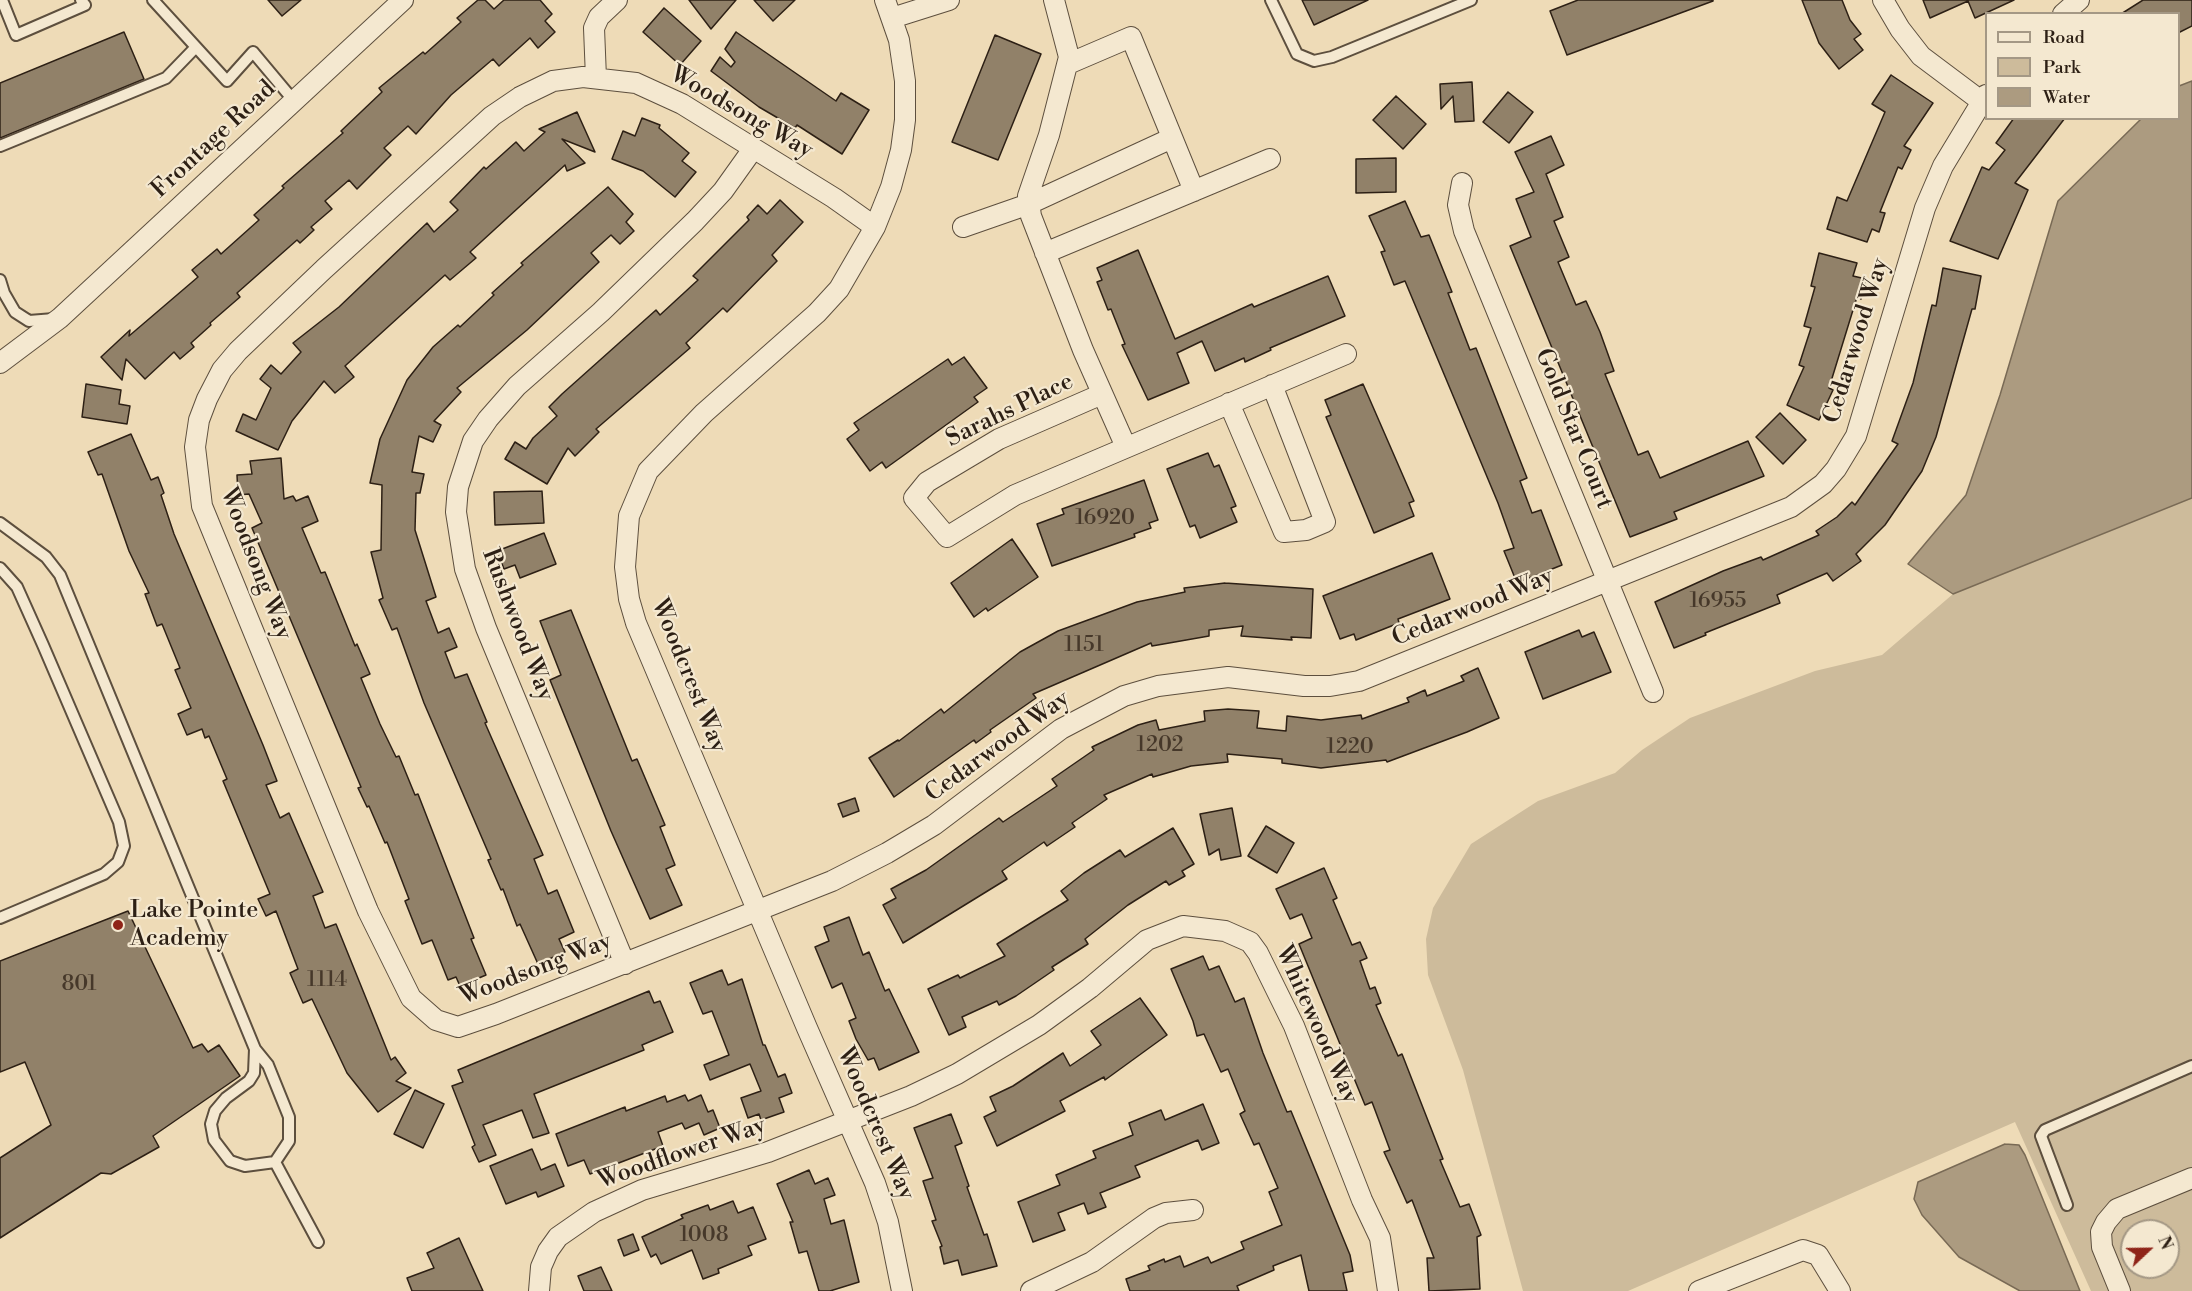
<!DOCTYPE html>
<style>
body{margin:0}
#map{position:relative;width:2192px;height:1291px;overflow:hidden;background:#eedbb7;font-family:"Libre Bodoni",serif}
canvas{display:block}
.legend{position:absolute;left:1985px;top:12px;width:195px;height:108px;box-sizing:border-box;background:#f4e8d0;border:2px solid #a49885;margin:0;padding:8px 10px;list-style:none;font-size:18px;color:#2d2015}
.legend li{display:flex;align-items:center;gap:12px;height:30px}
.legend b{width:30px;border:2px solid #a49885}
.north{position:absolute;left:2120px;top:1219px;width:60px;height:60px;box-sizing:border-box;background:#f4e8d0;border:2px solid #a49885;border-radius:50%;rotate:68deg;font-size:16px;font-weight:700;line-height:24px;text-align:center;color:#2d2015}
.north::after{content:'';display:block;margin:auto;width:21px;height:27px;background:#8f2418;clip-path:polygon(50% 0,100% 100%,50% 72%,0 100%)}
</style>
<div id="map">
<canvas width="2192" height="1291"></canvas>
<ul class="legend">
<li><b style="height:8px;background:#f4e8d0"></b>Road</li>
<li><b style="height:16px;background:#cdbb9b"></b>Park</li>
<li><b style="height:16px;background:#ac9b80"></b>Water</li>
</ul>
<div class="north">N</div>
</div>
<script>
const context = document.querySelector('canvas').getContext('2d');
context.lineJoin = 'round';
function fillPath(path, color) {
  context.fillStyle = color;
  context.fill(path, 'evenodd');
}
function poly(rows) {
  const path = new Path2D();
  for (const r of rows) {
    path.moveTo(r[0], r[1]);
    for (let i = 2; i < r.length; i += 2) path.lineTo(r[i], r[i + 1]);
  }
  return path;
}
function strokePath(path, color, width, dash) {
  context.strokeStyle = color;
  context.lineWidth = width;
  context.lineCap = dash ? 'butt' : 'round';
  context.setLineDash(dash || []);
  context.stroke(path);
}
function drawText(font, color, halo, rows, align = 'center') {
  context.font = font + ' "Libre Bodoni",serif';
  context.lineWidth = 4.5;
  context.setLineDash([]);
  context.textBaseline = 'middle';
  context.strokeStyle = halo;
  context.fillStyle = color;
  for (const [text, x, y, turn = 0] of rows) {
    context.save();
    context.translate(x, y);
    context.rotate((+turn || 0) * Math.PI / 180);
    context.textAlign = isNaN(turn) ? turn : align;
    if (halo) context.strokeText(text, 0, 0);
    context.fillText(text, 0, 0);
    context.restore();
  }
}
fillPath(poly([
 [2192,498,2192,1291,2091,1291,2015,1122,1628,1291,1523,1291,1463,1070,1428,975,1426,939,1433,908,1471,844,1538,801,1615,773,1642,750,1690,718,1815,671,1882,655,1953,594],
 [2132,1231,2168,1231,2168,1267,2132,1267]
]), '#cdbb9b');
const water = poly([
 [2192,81,2192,498,1953,594,1908,564,1966,495,2000,395,2058,201,2141,119,2178,118,2179,86,2192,81],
 [2005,1144,2019,1145,2025,1155,2080,1291,2020,1291,1959,1257,1922,1215,1914,1199,1918,1182,2005,1144]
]);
fillPath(water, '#ac9b80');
strokePath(water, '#796a55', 1.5);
const building = poly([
 [268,0,301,0,282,16,268,0],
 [478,0,485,0,494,9,504,0,540,0,552,14,545,21,555,32,538,48,530,38,499,66,493,59,451,95,416,134,408,126,384,148,391,155,357,189,349,180,325,201,332,209,311,227,314,230,300,243,297,240,237,293,240,297,210,323,211,325,191,343,194,347,180,359,174,352,145,379,126,359,122,380,101,357,130,330,129,336,198,277,192,270,217,249,221,254,259,220,254,215,284,188,282,186,343,133,341,131,382,92,379,88,423,52,425,54,461,22,457,18,478,0],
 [689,0,736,0,711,29,689,0],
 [754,0,795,0,773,21,754,0],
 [1302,0,1368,0,1314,25,1302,0],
 [1578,0,1713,0,1713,1,1567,55,1550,11,1578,0],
 [1802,0,1842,0,1850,20,1861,34,1854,39,1863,50,1839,69,1819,43,1802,0],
 [1923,0,2014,0,1975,18,1968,1,1930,18,1923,0],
 [2143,0,2192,0,2192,26,2178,33,2178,14,2121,14,2143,0],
 [664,8,701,41,680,65,643,32,664,8],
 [124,32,144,79,0,138,0,83,124,32],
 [736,32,836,101,841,93,869,110,842,154,797,125,795,128,759,107,711,71,720,57,731,67,735,62,725,49,736,32],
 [995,35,1041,54,998,160,952,142,995,35],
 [1891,75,1933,103,1904,146,1911,150,1902,169,1898,167,1880,212,1885,213,1879,232,1872,229,1867,242,1827,229,1837,197,1847,201,1885,112,1872,104,1891,75],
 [1472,82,1474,121,1455,122,1453,96,1441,109,1440,84,1472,82],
 [1508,92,1533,112,1509,143,1483,122,1508,92],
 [1396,96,1426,124,1403,149,1373,120,1396,96],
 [577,112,595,152,562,139,585,163,567,171,565,165,470,252,476,258,450,280,445,275,345,366,354,377,335,393,324,381,292,421,278,450,236,431,243,414,256,420,271,388,260,379,271,365,281,374,301,352,293,343,339,307,427,223,434,232,458,210,450,202,484,167,486,169,516,142,524,151,545,132,539,129,577,112],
 [642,118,660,125,659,128,689,153,682,161,696,172,675,197,643,171,612,159,623,131,635,136,642,118],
 [2014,118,2065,118,2015,183,2028,190,1998,259,1950,241,1982,167,1989,170,2005,150,1996,143,2014,118],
 [1551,136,1564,165,1546,174,1563,217,1554,221,1569,257,1558,262,1576,305,1586,301,1600,332,1614,371,1605,374,1638,455,1648,451,1660,478,1748,441,1764,476,1674,512,1677,519,1630,537,1510,246,1531,237,1516,199,1534,192,1515,152,1551,136],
 [1396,158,1396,192,1356,193,1356,159,1396,158],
 [608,187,633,214,626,222,634,231,620,244,611,235,591,253,599,262,527,330,457,388,461,392,434,421,441,425,433,442,419,436,412,472,424,474,420,493,416,493,415,530,436,597,426,601,438,633,449,628,457,647,445,652,455,678,467,674,487,722,485,723,543,855,534,859,548,894,557,890,574,932,559,939,565,952,538,964,520,924,517,926,503,889,501,890,488,860,491,859,424,703,397,628,392,630,379,600,383,598,371,552,381,550,382,485,370,483,380,439,407,380,433,347,458,325,460,327,494,295,492,293,523,265,521,263,608,187],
 [780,200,803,222,772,255,777,261,727,312,723,308,686,343,690,348,596,429,599,432,575,456,568,448,547,484,505,459,515,442,526,449,533,438,557,416,549,407,562,394,656,310,660,315,698,280,693,276,749,220,747,217,758,205,767,214,780,200],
 [1405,201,1421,237,1429,235,1452,292,1448,293,1470,350,1476,348,1527,478,1520,481,1532,513,1541,510,1562,565,1517,583,1504,551,1514,548,1498,503,1405,281,1394,285,1381,252,1385,251,1369,216,1405,201],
 [1138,250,1175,339,1252,304,1254,307,1328,276,1345,316,1270,348,1271,350,1245,362,1244,358,1215,371,1202,341,1177,353,1189,383,1148,400,1122,345,1125,344,1111,309,1108,310,1097,282,1102,280,1097,268,1138,250],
 [1819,253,1857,263,1853,276,1866,279,1861,299,1857,297,1829,388,1833,390,1819,420,1787,405,1804,367,1799,365,1811,328,1804,326,1815,287,1811,286,1819,253],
 [1943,268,1981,276,1975,309,1972,309,1936,437,1922,471,1885,525,1856,554,1861,561,1833,581,1827,573,1777,595,1780,603,1705,633,1706,635,1674,648,1655,602,1723,571,1761,557,1763,560,1819,535,1816,531,1837,517,1852,502,1855,505,1898,444,1892,441,1913,383,1932,305,1936,306,1943,268],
 [964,357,987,388,974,397,978,402,886,468,882,462,870,471,847,439,859,430,854,423,948,359,952,365,964,357],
 [86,384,121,390,119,404,130,406,127,424,82,417,86,384],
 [1363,384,1414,501,1409,503,1414,516,1374,533,1326,417,1331,415,1325,400,1363,384],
 [1780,413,1806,440,1783,464,1756,437,1780,413],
 [131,434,151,480,158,477,164,493,161,495,174,534,263,745,277,781,266,785,280,818,289,813,323,892,313,896,325,928,336,924,391,1060,395,1057,406,1073,396,1081,411,1088,378,1112,347,1073,312,999,303,1003,290,973,298,969,276,911,266,916,258,899,270,894,223,781,227,779,209,736,205,738,202,729,187,735,178,714,191,708,175,670,180,668,162,624,157,626,145,594,149,593,129,551,102,474,98,475,88,452,131,434],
 [1208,453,1214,467,1219,465,1236,506,1231,508,1237,522,1200,538,1195,525,1190,527,1167,469,1208,453],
 [281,458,284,499,293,496,296,501,308,496,318,521,302,528,321,573,325,572,355,646,357,644,370,674,361,678,380,724,396,757,399,756,415,795,418,794,474,938,471,939,486,975,460,986,456,977,448,980,432,940,422,944,405,901,409,899,387,842,385,843,369,806,367,807,358,788,361,787,252,528,262,523,249,494,238,495,237,475,252,474,250,461,281,458],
 [1144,480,1158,520,1149,523,1151,528,1134,534,1135,537,1052,566,1037,524,1064,514,1062,509,1144,480],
 [542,491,544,523,495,525,494,492,542,491],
 [544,533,556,564,520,578,515,565,504,569,497,551,544,533],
 [1012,539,1038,577,988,611,986,608,974,617,951,583,1012,539],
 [1432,553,1450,599,1398,619,1399,623,1356,640,1354,634,1340,639,1323,596,1432,553],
 [1225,583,1313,589,1311,638,1291,637,1292,640,1241,636,1243,626,1209,630,1209,636,1152,646,1151,643,1033,694,1036,698,990,730,991,732,976,743,974,740,894,797,869,758,898,740,899,741,941,709,944,713,1020,652,1058,631,1137,602,1185,592,1184,588,1225,583],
 [571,610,632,761,637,759,665,825,660,827,675,865,666,869,682,905,650,919,611,831,550,680,561,675,540,621,571,610],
 [1579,630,1582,637,1594,632,1611,672,1543,699,1525,652,1579,630],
 [1478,668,1499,718,1467,732,1387,762,1386,760,1321,768,1282,763,1282,759,1227,754,1228,762,1191,766,1153,777,1152,774,1104,795,1107,799,1072,823,1075,827,1047,846,1044,842,1002,871,1007,879,903,943,883,905,896,898,891,889,926,870,999,818,1003,822,1057,786,1052,779,1094,750,1092,747,1138,725,1156,720,1159,730,1205,721,1204,711,1228,709,1259,711,1257,728,1286,731,1287,716,1321,720,1361,715,1362,719,1409,702,1407,698,1425,690,1427,696,1464,681,1461,676,1478,668],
 [855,798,859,811,843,817,838,804,855,798],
 [1232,808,1241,856,1221,860,1219,849,1209,855,1200,814,1232,808],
 [1266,826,1294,843,1277,873,1248,856,1266,826],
 [1173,828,1194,864,1182,871,1185,876,1169,885,1166,881,1128,905,1085,939,1088,944,1052,967,1054,970,1016,996,999,1005,997,1001,962,1017,966,1027,949,1035,928,989,958,975,960,978,1005,956,997,944,1068,900,1061,891,1084,873,1120,850,1125,857,1173,828],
 [1324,868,1337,898,1333,900,1352,945,1360,942,1367,958,1360,961,1370,989,1375,987,1381,1003,1376,1005,1398,1056,1402,1054,1443,1159,1440,1160,1460,1207,1469,1204,1481,1235,1477,1237,1480,1289,1429,1291,1427,1258,1434,1258,1412,1200,1407,1203,1391,1167,1384,1152,1390,1150,1372,1102,1365,1105,1299,944,1312,938,1302,914,1290,919,1276,889,1324,868],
 [128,911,193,1048,202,1044,208,1052,219,1045,240,1076,153,1136,159,1147,111,1174,101,1173,0,1238,0,1158,51,1125,25,1062,0,1072,0,961,128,911],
 [849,917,863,955,869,952,885,991,889,989,919,1052,879,1070,874,1058,868,1060,856,1039,849,1021,856,1018,842,983,832,988,815,947,829,941,824,927,849,917],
 [1203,956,1209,970,1219,966,1235,1002,1244,998,1263,1053,1287,1112,1291,1111,1350,1255,1353,1271,1343,1273,1347,1291,1309,1291,1301,1255,1273,1266,1274,1270,1237,1286,1239,1291,1130,1291,1126,1279,1150,1270,1148,1266,1164,1259,1165,1262,1180,1256,1184,1267,1208,1257,1211,1263,1244,1249,1241,1242,1282,1225,1269,1192,1278,1188,1259,1143,1254,1145,1240,1114,1245,1111,1228,1069,1221,1072,1204,1034,1197,1036,1193,1021,1171,969,1203,956],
 [722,970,728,985,742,979,763,1045,765,1045,778,1077,785,1074,792,1093,779,1098,784,1112,761,1120,759,1114,748,1118,741,1098,761,1091,750,1064,710,1080,704,1065,729,1055,712,1011,703,1014,690,983,722,970],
 [649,991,654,1003,660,1001,673,1032,642,1045,644,1050,534,1094,549,1133,533,1138,522,1110,483,1125,496,1155,479,1162,472,1147,475,1145,452,1086,463,1082,458,1070,649,991],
 [1140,998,1167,1035,1105,1080,1104,1077,1060,1101,1065,1111,997,1146,984,1117,996,1111,990,1097,1013,1086,1063,1053,1070,1066,1101,1045,1091,1031,1140,998],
 [415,1090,444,1104,423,1148,394,1134,415,1090],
 [685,1095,688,1101,701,1095,708,1112,713,1110,720,1128,704,1135,699,1123,685,1129,682,1123,658,1132,663,1146,590,1174,584,1160,568,1166,556,1134,625,1107,626,1111,665,1096,667,1102,685,1095],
 [1203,1104,1219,1143,1202,1150,1198,1140,1135,1166,1140,1177,1100,1193,1106,1207,1088,1214,1084,1203,1058,1213,1065,1230,1033,1242,1018,1202,1060,1185,1056,1175,1096,1158,1093,1151,1133,1135,1129,1123,1161,1110,1165,1120,1203,1104],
 [951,1114,962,1143,955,1146,969,1186,967,1187,984,1235,987,1234,997,1266,962,1275,958,1260,944,1264,940,1247,942,1246,932,1221,936,1220,923,1181,933,1178,914,1128,951,1114],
 [532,1149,541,1170,555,1164,564,1186,538,1197,536,1192,506,1204,490,1166,532,1149],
 [809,1170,815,1184,828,1178,835,1195,824,1199,831,1224,844,1220,859,1282,830,1291,819,1291,807,1251,799,1253,790,1222,793,1222,777,1184,809,1170],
 [733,1201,738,1213,753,1207,766,1239,748,1246,752,1255,718,1269,719,1273,703,1279,692,1250,661,1264,656,1254,651,1257,642,1237,683,1218,681,1215,708,1205,710,1210,733,1201],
 [633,1234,639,1250,624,1256,618,1240,633,1234],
 [459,1238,483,1291,412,1291,407,1278,434,1268,427,1253,459,1238],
 [601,1267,612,1291,584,1291,578,1276,601,1267]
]);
fillPath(building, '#918169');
strokePath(building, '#2d2015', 1.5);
const lane = poly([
 [2,0,16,35,85,5,81,0],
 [153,0,227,81,253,52,294,101],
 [1271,0,1297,54,1314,61,1332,57,1471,0],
 [0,146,166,78,196,47],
 [0,280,4,293,15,312,29,321,54,319],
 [0,523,46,557,60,575,255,1049,254,1073,249,1081,226,1098,215,1111,211,1124,214,1140,230,1161,245,1166,275,1162,318,1242],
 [0,568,17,587,43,645,119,822,124,846,118,862,104,874,0,918],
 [255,1049,268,1065,289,1117,289,1141,275,1162],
 [2067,1205,2041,1136,2045,1130,2192,1066]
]);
const street = poly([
 [885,0,899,40,905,81,905,120,901,150,891,187,875,227,839,289,817,313,704,413,648,471,629,516,625,567,629,599,636,623,807,1028,875,1183,888,1222,902,1291],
 [1054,0,1069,57,1049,135,1028,196,1031,216,1083,350,1126,447],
 [1883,0,1900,29,1921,56,1981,101],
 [2063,14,2079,0],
 [892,18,949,0],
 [1068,64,1131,37,1194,191],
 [596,78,594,28,599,17,617,0],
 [1462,183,1458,205,1464,231,1653,692],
 [875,227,834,198,682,104,636,83,583,77,553,81,520,97,492,116,324,269,238,351,222,370,207,399,199,420,195,447,202,506,368,911,411,998,436,1020,458,1027,496,1014,832,881,887,853,934,825,1061,729,1124,696,1158,686,1228,677,1304,686,1330,686,1359,681,1791,507,1823,484,1836,469,1856,436,1925,208,1943,166,1986,95],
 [963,227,1029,204,1172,138],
 [1045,253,1270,159],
 [0,363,60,318,403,0],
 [1102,394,999,439,927,482,914,498,947,537,1015,495,1346,354],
 [1229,403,1284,532,1306,530,1325,522,1272,385],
 [625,964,486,628,465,569,456,512,458,487,473,441,488,419,517,386,601,312,695,221,723,191,753,149],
 [539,1291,541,1267,548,1251,558,1237,594,1212,642,1190,768,1152,911,1096,957,1074,1039,1025,1090,988,1147,940,1183,926,1225,931,1250,942,1258,953,1294,1026,1362,1200,1380,1238,1388,1291],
 [1031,1291,1092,1262,1154,1218,1166,1213,1193,1210],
 [1699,1291,1803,1250,1818,1255,1840,1291],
 [2120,1291,2102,1247,2101,1232,2106,1222,2117,1209,2192,1178]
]);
strokePath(lane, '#5d4f3e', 14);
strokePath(street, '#5d4f3e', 22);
strokePath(lane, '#f4e8d0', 10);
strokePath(street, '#f4e8d0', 20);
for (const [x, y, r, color] of [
 [118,925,6,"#8f2418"]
]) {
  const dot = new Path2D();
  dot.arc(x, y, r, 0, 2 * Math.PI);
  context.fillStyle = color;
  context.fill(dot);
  strokePath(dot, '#f4e8d0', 2);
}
drawText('21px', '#46382a', null, [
 ["16920",1105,519],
 ["16955",1718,602],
 ["1151",1084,646],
 ["1202",1160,746],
 ["1220",1350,748],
 ["1114",327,981],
 ["801",79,985],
 ["1008",704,1236]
]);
drawText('24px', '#2d2015', '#f4e8d0', [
 ["Woodsong Way",741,113,30],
 ["Frontage Road",214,140,-43],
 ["Cedarwood Way",1857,341,-73],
 ["Sarahs Place",1010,411,-26],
 ["Gold Star Court",1573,429,68],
 ["Woodsong Way",255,564,69],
 ["Cedarwood Way",1473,608,-22],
 ["Rushwood Way",517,625,69],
 ["Woodcrest Way",688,676,68],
 ["Cedarwood Way",998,747,-36],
 ["Woodsong Way",536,970,-21],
 ["Whitewood Way",1316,1025,66],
 ["Woodcrest Way",875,1124,67],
 ["Woodflower Way",682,1154,-19]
]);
drawText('24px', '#2d2015', '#f4e8d0', [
 ["Lake Pointe",130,911],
 ["Academy",130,939]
], 'left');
</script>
